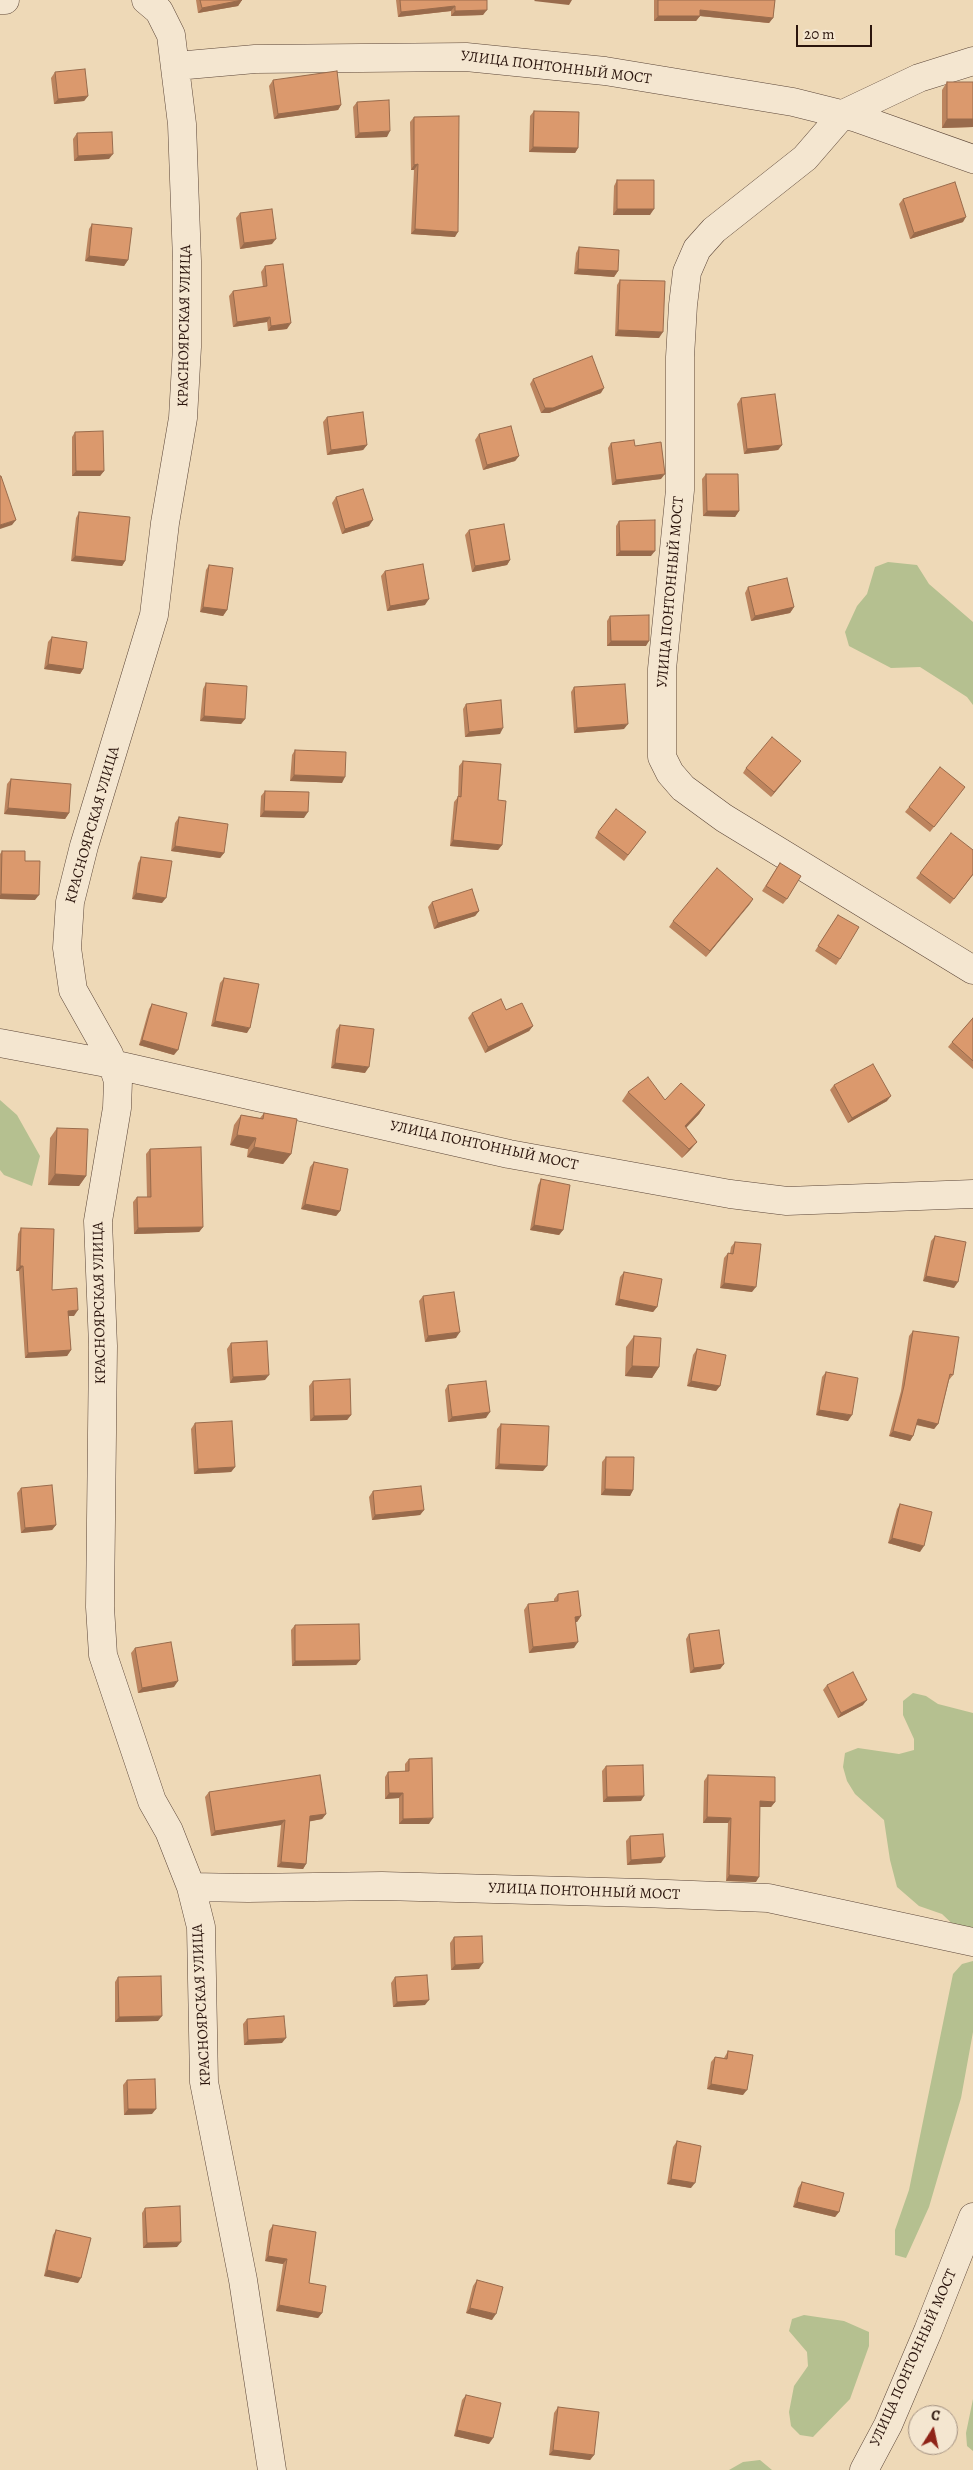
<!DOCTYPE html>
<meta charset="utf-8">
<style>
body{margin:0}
#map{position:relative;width:973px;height:2470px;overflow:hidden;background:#eed9b7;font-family:Alegreya,serif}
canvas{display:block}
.north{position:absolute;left:908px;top:2405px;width:50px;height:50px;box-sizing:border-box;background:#f4e6d0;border:1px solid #a49282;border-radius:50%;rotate:10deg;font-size:14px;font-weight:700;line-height:20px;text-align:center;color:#2b150d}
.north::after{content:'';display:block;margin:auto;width:18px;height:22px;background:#8f2418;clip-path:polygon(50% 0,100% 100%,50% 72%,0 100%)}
.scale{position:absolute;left:796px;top:25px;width:76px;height:22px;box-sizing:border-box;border:2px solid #2b150d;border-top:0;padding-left:6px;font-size:15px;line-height:18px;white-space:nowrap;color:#2b150d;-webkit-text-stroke:4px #f4e6d0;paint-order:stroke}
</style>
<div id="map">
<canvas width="973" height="2470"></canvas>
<div class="north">С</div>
<div class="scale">20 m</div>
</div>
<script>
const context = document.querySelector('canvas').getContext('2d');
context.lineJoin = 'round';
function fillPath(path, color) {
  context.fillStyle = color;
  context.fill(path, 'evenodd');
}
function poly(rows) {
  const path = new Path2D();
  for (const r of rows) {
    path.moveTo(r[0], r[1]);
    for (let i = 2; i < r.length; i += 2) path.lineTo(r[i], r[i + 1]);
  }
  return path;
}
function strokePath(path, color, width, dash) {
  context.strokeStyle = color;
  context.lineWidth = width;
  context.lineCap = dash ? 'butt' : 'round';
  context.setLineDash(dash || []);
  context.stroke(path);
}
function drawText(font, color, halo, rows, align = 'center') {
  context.font = font + ' Alegreya,serif';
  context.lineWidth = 4;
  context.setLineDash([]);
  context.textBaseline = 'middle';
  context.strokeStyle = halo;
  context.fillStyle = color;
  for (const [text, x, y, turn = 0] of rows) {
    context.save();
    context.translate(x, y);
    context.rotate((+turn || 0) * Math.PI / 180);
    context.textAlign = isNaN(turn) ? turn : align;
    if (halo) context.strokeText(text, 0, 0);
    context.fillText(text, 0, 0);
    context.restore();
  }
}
fillPath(poly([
 [888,562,917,565,929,584,973,622,973,705,967,697,920,667,891,668,849,646,845,632,857,606,867,594,875,567],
 [0,1100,17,1115,40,1156,32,1186,4,1175,0,1170],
 [913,1693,926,1696,938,1704,973,1713,973,1937,962,1933,942,1914,919,1906,897,1887,890,1860,884,1820,855,1794,847,1781,843,1767,845,1753,858,1748,899,1754,914,1750,914,1739,903,1715,903,1701],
 [973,1961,973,2032,961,2098,929,2207,906,2258,895,2255,895,2230,909,2190,953,1974,962,1964],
 [804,2315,844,2321,869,2332,869,2346,850,2399,813,2437,800,2435,791,2426,789,2412,794,2386,808,2366,807,2352,789,2331,792,2319],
 [973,2399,973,2451,967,2446,966,2433],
 [760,2460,772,2470,729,2470,743,2462]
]), '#b5c090');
const minor = poly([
 [0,0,5,0],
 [146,0,159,11,171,35,182,124,187,261,187,347,183,418,165,523,154,615,84,846,70,902,67,948,73,990,109,1054,118,1081,117,1108,98,1221,103,1346,100,1607,103,1655,152,1801,169,1831,191,1887,201,1927,204,2082,243,2280,272,2470],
 [973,61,919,78,843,114,805,158,714,230,697,249,687,272,683,305,680,357,680,490,662,669,662,757,670,773,683,788,724,818,973,970],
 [176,66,255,59,466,57,605,71,793,102,857,118,973,159],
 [0,1043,112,1064,509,1154,730,1194,787,1201,973,1194],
 [191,1887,248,1888,382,1886,643,1893,768,1898,973,1942],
 [864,2470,888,2425,928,2331,973,2217]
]);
strokePath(minor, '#5c4638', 29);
strokePath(minor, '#f4e6d0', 28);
fillPath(poly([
 [196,0,242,0,238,6,198,13],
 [396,0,487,0,483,15,451,16,451,11,398,17],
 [654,0,775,0,773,18,769,23,700,16,696,21,654,21],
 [55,72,88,96,84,101,54,104,51,78],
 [273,80,341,105,338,110,274,119,269,86],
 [947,82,973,127,942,128,942,90],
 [357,102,387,137,355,138,353,107],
 [534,111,578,148,575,153,529,152,530,116],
 [414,117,455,237,411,234,414,170,411,170,410,122],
 [77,133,109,159,74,161,73,139],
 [617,180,650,215,613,215,614,186],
 [903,199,963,222,910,239,899,204],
 [240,213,272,244,240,249,236,218],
 [92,224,128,260,124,266,85,261,89,229],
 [579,247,618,271,614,277,574,274,576,253],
 [265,266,287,329,268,331,267,322,233,327,229,296,233,291,263,287,261,272],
 [620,280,659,338,615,336,617,285],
 [533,379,601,393,549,413,541,413,530,384],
 [741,398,782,445,778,450,744,454,737,404],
 [327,417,367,445,363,450,327,455,323,422],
 [75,432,104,471,100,476,72,476,72,437],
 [479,434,519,456,515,461,483,470,475,440],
 [611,443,635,446,661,479,612,485,608,448],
 [706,474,739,511,735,517,703,516,702,479],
 [336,497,369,526,342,534,332,503],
 [79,512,125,561,122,566,71,561,76,518],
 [619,521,651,556,616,556,616,526],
 [469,530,510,560,507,565,472,572,465,535],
 [209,565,227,610,223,616,200,612,206,570],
 [385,571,425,605,387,611,381,576],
 [748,587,794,607,790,613,751,621,745,593],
 [610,616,646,646,607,646,607,621],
 [52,637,83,669,80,674,44,669,48,642],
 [206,683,245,719,241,724,200,721,203,689],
 [574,687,624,729,574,733,571,692],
 [466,704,500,734,465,737,463,709],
 [295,750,342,783,290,781,292,755],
 [463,761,498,800,502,845,498,850,450,846,454,802,458,797,459,766],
 [801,761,771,797,743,773,746,768],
 [11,779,69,813,65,819,4,814,7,784],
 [965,787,930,832,905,812,909,807],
 [265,791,304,818,260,817,261,796],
 [179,817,224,853,220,858,171,851,175,823],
 [598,832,642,837,624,861,595,838],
 [2,851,25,861,35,900,0,899,0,854],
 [141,857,162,903,132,899,138,863],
 [780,863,787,899,783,904,762,891],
 [920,873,973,875,950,904,916,878],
 [753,899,706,957,669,927,673,921],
 [432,902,479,911,475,916,434,929,428,907],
 [838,915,840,959,836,965,815,951],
 [224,978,247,1033,211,1026,220,983],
 [152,1004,174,1055,139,1045,149,1009],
 [472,1013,533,1026,529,1031,485,1053,468,1018],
 [973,1018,973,1069,948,1047,952,1042],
 [340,1025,365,1073,331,1068,336,1030],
 [834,1085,887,1101,848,1123,830,1090],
 [628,1092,665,1100,705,1105,699,1114,686,1128,697,1142,690,1150,682,1158,622,1101],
 [264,1113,291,1154,283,1164,247,1157,248,1149,230,1145,234,1125,241,1115,260,1118],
 [57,1128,86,1176,79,1186,48,1185,50,1138],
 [150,1149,203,1227,199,1232,134,1234,133,1202,137,1197,147,1197,146,1154],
 [314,1162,340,1211,336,1216,301,1209,310,1167],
 [541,1179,563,1230,559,1235,530,1230,538,1185],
 [21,1228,52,1290,74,1316,68,1316,71,1350,67,1356,25,1358,19,1271,16,1271,18,1234],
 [935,1236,954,1288,923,1281,931,1241],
 [735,1242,752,1292,720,1288,724,1258,728,1253,730,1253,731,1247],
 [624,1272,657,1307,653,1312,615,1305,620,1277],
 [423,1296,456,1338,425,1342,419,1301],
 [913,1331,953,1375,949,1380,938,1424,934,1429,916,1425,913,1436,910,1441,889,1436,901,1391,909,1336],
 [634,1336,659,1367,652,1378,625,1376,626,1347],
 [231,1343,265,1380,230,1383,227,1349],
 [697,1349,720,1386,716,1391,687,1386,693,1355],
 [826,1372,848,1421,816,1415,822,1377],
 [313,1381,351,1415,347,1420,310,1421,309,1386],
 [448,1385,486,1418,448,1422,445,1390],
 [195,1423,235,1467,231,1472,194,1474,191,1429],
 [501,1424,543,1471,495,1469,497,1429],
 [606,1457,633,1490,630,1496,601,1495,602,1462],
 [21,1488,56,1525,52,1530,21,1533,17,1493],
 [373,1491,424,1510,420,1515,372,1520,369,1497],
 [900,1504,920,1552,888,1543,897,1509],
 [558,1594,581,1616,577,1622,576,1622,574,1648,529,1653,524,1610,528,1604,554,1602,554,1599],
 [295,1625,360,1660,356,1665,292,1666,291,1630],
 [689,1634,724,1664,720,1669,690,1673,686,1639],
 [135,1648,174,1687,138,1693,131,1653],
 [827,1685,863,1705,838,1718,823,1690],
 [409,1759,429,1824,399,1824,399,1798,385,1799,385,1777,388,1772,405,1771,405,1764],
 [606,1766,641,1801,603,1802,602,1771],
 [708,1775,775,1802,771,1807,760,1807,756,1882,726,1881,728,1823,703,1823,704,1781],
 [209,1792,326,1814,322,1819,310,1821,306,1864,303,1869,277,1867,281,1825,211,1836,205,1797],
 [630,1836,661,1863,627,1865,626,1841],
 [454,1937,479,1969,451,1970,450,1943],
 [118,1977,158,2021,115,2022,115,1982],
 [395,1977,425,2005,393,2007,391,1983],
 [247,2019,282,2043,244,2045,243,2024],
 [728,2051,743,2095,707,2089,711,2062,715,2057,724,2058],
 [127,2080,152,2114,124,2115,123,2085],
 [677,2141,691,2188,667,2184,673,2147],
 [802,2182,839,2212,835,2217,793,2207,798,2188],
 [145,2208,177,2247,143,2248,142,2213],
 [273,2225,322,2313,318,2318,276,2311,283,2264,265,2261,269,2231],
 [56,2230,78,2283,44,2276,53,2235],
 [477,2280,492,2320,466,2313,473,2286],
 [466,2395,489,2444,454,2436,462,2400],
 [558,2407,594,2455,590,2460,549,2455,554,2413]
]), '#bc845e');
fillPath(poly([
 [242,0,238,6,198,13,202,8],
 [535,0,572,0,569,5,534,1],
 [455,6,451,11,398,17,401,12],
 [487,10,483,15,451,16,455,11],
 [700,10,773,18,769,23,700,16,696,21,654,21,658,16],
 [88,96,84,101,54,104,58,99],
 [341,105,338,110,274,119,278,114],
 [947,119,973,119,973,127,942,128],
 [390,131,387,137,355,138,359,133],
 [533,147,578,148,575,153,529,152],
 [113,154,109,159,74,161,78,156],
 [418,164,414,170,411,170,414,165],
 [617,209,654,209,650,215,613,215],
 [966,217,963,222,910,239,914,233],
 [415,229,458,232,455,237,411,234],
 [276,239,272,244,240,249,244,243],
 [89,256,128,260,124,266,85,261],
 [578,269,618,271,614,277,574,274],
 [270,317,267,322,233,327,237,322],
 [291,323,287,329,268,331,271,326],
 [618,330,663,332,659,338,615,336],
 [604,388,601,393,549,413,541,413,545,408],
 [367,445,363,450,327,455,331,450],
 [782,445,778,450,744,454,747,449],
 [519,456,515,461,483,470,487,465],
 [76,471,104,471,100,476,72,476],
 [665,474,661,479,612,485,616,480],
 [707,511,739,511,735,517,703,516],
 [16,520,12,525,0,529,0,525],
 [373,520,369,526,342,534,345,529],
 [620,551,655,551,651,556,616,556],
 [75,556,125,561,122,566,71,561],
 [510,560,507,565,472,572,475,566],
 [429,599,425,605,387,611,390,606],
 [203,607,227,610,223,616,200,612],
 [794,607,790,613,751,621,755,616],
 [611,641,649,641,646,646,607,646],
 [48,664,83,669,80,674,44,669],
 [204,716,245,719,241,724,200,721],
 [628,724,624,729,574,733,577,728],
 [503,728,500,734,465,737,469,732],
 [801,761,797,766,771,797,774,792],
 [294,775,345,777,342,783,290,781],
 [8,808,69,813,65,819,4,814],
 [264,811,308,812,304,818,260,817],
 [453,840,502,845,498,850,450,846],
 [175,846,224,853,220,858,171,851],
 [136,893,166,898,162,903,132,899],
 [1,894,39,895,35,900,0,899,0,895],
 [753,899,750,904,706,957,710,951],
 [479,911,475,916,434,929,438,923],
 [215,1021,250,1028,247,1033,211,1026],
 [533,1026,529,1031,485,1053,488,1047],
 [142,1040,178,1050,174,1055,139,1045],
 [335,1063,369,1067,365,1073,331,1068],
 [891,1096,887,1101,848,1123,852,1118],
 [705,1105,699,1114,679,1135,685,1126],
 [237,1135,256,1138,248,1149,230,1145],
 [697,1142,690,1150,682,1158,689,1149],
 [254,1147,291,1154,283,1164,247,1157],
 [55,1174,86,1176,79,1186,48,1185],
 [305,1204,340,1211,336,1216,301,1209],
 [534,1225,563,1230,559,1235,530,1230],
 [203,1227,199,1232,134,1234,138,1228],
 [20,1266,23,1266,19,1271,16,1271],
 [926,1276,958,1282,954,1288,923,1281],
 [724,1283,756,1287,752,1292,720,1288],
 [619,1299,657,1307,653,1312,615,1305],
 [78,1310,74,1316,64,1316,68,1311],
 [460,1332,456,1338,425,1342,428,1336],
 [71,1350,67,1356,25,1358,28,1353],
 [632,1366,659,1367,652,1378,625,1376],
 [269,1375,265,1380,230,1383,233,1377],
 [691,1381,720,1386,716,1391,687,1386],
 [819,1410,852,1415,848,1421,816,1415],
 [490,1412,486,1418,448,1422,452,1417],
 [351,1415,347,1420,310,1421,314,1416],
 [918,1419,938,1424,934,1429,914,1424],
 [893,1431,913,1436,910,1441,889,1436],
 [499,1464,547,1466,543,1471,495,1469],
 [235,1467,231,1472,194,1474,198,1469],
 [605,1489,633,1490,630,1496,601,1495],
 [424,1510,420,1515,372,1520,375,1515],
 [56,1525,52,1530,21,1533,25,1528],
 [892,1538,924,1546,920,1552,888,1543],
 [581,1616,577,1622,572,1622,575,1617],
 [578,1642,574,1648,529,1653,533,1647],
 [360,1660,356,1665,292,1666,295,1661],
 [724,1664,720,1669,690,1673,694,1668],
 [178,1681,174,1687,138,1693,142,1688],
 [867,1700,863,1705,838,1718,841,1713],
 [389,1793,403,1793,399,1798,385,1799],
 [644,1796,641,1801,603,1802,607,1797],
 [760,1801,775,1802,771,1807,756,1807],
 [326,1814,322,1819,307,1822,310,1816],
 [707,1817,731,1818,728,1823,703,1823],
 [433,1818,429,1824,399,1824,403,1819],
 [285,1820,281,1825,211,1836,215,1831],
 [665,1857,661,1863,627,1865,631,1860],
 [281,1862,306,1864,303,1869,277,1867],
 [729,1875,759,1877,756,1882,726,1881],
 [483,1963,479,1969,451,1970,455,1965],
 [429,2000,425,2005,393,2007,397,2002],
 [162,2016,158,2021,115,2022,119,2017],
 [286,2038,282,2043,244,2045,248,2040],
 [711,2084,747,2090,743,2095,707,2089],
 [128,2109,156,2109,152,2114,124,2115],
 [671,2179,695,2183,691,2188,667,2184],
 [797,2202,839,2212,835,2217,793,2207],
 [181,2242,177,2247,143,2248,147,2243],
 [268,2256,287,2259,283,2264,265,2261],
 [47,2270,81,2278,78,2283,44,2276],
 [279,2305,322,2313,318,2318,276,2311],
 [470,2308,496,2314,492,2320,466,2313],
 [457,2430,493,2438,489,2444,454,2436],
 [553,2450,594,2455,590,2460,549,2455]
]), '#996b4c');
const building = poly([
 [200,0,242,0,202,8,200,0],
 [400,0,487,0,487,10,455,11,455,6,401,12,400,0],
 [658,0,775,0,773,18,700,10,700,16,658,16,658,0],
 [85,69,88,96,58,99,55,72,85,69],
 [337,71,341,105,278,114,273,80,337,71],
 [947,82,973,82,973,119,947,119,947,82],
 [389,100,390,131,359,133,357,102,389,100],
 [534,111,579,112,578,148,533,147,534,111],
 [459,116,458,232,415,229,418,164,414,165,414,117,459,116],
 [112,132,113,154,78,156,77,133,112,132],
 [617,180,654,180,654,209,617,209,617,180],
 [955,182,966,217,914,233,903,199,955,182],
 [272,209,276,239,244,243,240,213,272,209],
 [92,224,132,228,128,260,89,256,92,224],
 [579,247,619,250,618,271,578,269,579,247],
 [283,264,291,323,271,326,270,317,237,322,233,291,267,286,265,266,283,264],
 [620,280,665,281,663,332,618,330,620,280],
 [592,356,604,388,553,408,545,408,533,379,592,356],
 [775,394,782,445,747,449,741,398,775,394],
 [363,412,367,445,331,450,327,417,363,412],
 [511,426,519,456,487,465,479,434,511,426],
 [103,431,104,471,76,471,75,432,103,431],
 [634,440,635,446,661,442,665,474,616,480,611,443,634,440],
 [706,474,738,474,739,511,707,511,706,474],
 [0,476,1,476,16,520,0,525,0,476],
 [363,489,373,520,345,529,336,497,363,489],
 [79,512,130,517,125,561,75,556,79,512],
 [655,520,655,551,620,551,619,521,655,520],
 [504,524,510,560,475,566,469,530,504,524],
 [423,564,429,599,390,606,385,571,423,564],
 [209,565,233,568,227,610,203,607,209,565],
 [787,578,794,607,755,616,748,587,787,578],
 [649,615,649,641,611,641,610,616,649,615],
 [52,637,87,642,83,669,48,664,52,637],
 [206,683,247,686,245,719,204,716,206,683],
 [625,684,628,724,577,728,574,687,625,684],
 [501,700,503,728,469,732,466,704,501,700],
 [772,737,801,761,774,792,746,768,772,737],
 [295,750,346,752,345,777,294,775,295,750],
 [463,761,501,764,498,800,506,801,502,845,453,840,458,796,461,797,463,761],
 [940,767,965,787,934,827,909,807,940,767],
 [11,779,71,784,69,813,8,808,11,779],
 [265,791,309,792,308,812,264,811,265,791],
 [616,809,646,832,628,855,598,832,616,809],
 [179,817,228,824,224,853,175,846,179,817],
 [951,833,973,850,973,874,954,899,920,873,951,833],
 [2,851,25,851,25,861,40,861,39,895,1,894,2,851],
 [141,857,172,861,166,898,136,893,141,857],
 [780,863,801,876,787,899,766,886,780,863],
 [717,868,753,899,710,951,673,921,717,868],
 [472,889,479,911,438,923,432,902,472,889],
 [838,915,859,927,840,959,818,946,838,915],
 [224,978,259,984,250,1028,215,1021,224,978],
 [501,999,506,1010,522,1003,533,1026,488,1047,472,1013,501,999],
 [152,1004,187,1013,178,1050,142,1040,152,1004],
 [973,1018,973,1061,952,1042,973,1018],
 [340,1025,374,1029,369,1067,335,1063,340,1025],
 [873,1064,891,1096,852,1118,834,1085,873,1064],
 [648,1077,665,1100,681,1083,705,1105,685,1126,697,1142,689,1149,628,1092,648,1077],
 [264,1113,297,1119,291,1154,254,1147,256,1138,237,1135,241,1115,263,1119,264,1113],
 [57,1128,88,1129,86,1176,55,1174,57,1128],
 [201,1147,203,1227,138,1228,137,1197,151,1197,150,1149,201,1147],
 [314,1162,348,1169,340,1211,305,1204,314,1162],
 [541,1179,570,1185,563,1230,534,1225,541,1179],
 [21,1228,54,1229,52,1290,77,1288,78,1310,68,1311,71,1350,28,1353,23,1266,20,1266,21,1228],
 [935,1236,966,1242,958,1282,926,1276,935,1236],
 [735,1242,761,1244,756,1287,724,1283,728,1253,733,1254,735,1242],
 [624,1272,662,1279,657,1307,619,1299,624,1272],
 [454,1292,460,1332,428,1336,423,1296,454,1292],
 [913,1331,959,1337,953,1375,950,1374,938,1424,918,1419,913,1436,893,1431,904,1386,913,1331],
 [634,1336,661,1338,659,1367,632,1366,634,1336],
 [267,1341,269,1375,233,1377,231,1343,267,1341],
 [697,1349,726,1355,720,1386,691,1381,697,1349],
 [826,1372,858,1378,852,1415,819,1410,826,1372],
 [350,1379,351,1415,314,1416,313,1381,350,1379],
 [486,1381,490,1412,452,1417,448,1385,486,1381],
 [232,1421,235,1467,198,1469,195,1423,232,1421],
 [501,1424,549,1426,547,1466,499,1464,501,1424],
 [606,1457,634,1457,633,1490,605,1489,606,1457],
 [52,1485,56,1525,25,1528,21,1488,52,1485],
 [421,1486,424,1510,375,1515,373,1491,421,1486],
 [900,1504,932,1512,924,1546,892,1538,900,1504],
 [578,1591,581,1616,575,1617,578,1642,533,1647,528,1604,558,1601,558,1594,578,1591],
 [359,1624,360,1660,295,1661,295,1625,359,1624],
 [719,1630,724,1664,694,1668,689,1634,719,1630],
 [171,1642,178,1681,142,1688,135,1648,171,1642],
 [853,1672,867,1700,841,1713,827,1685,853,1672],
 [432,1758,433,1818,403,1819,403,1793,389,1793,388,1772,409,1771,409,1759,432,1758],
 [643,1765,644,1796,607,1797,606,1766,643,1765],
 [320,1775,326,1814,310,1816,306,1864,281,1862,285,1820,215,1831,209,1792,320,1775],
 [708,1775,775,1777,775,1802,760,1801,759,1877,729,1875,731,1818,707,1817,708,1775],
 [663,1834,665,1857,631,1860,630,1836,663,1834],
 [482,1936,483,1963,455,1965,454,1937,482,1936],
 [427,1975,429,2000,397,2002,395,1977,427,1975],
 [161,1976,162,2016,119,2017,118,1977,161,1976],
 [284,2016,286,2038,248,2040,247,2019,284,2016],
 [728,2051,753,2055,747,2090,711,2084,715,2057,727,2059,728,2051],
 [155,2079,156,2109,128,2109,127,2080,155,2079],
 [677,2141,701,2146,695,2183,671,2179,677,2141],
 [802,2182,844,2193,839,2212,797,2202,802,2182],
 [180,2206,181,2242,147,2243,145,2208,180,2206],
 [273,2225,316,2232,309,2283,326,2286,322,2313,279,2305,287,2259,268,2256,273,2225],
 [56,2230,91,2238,81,2278,47,2270,56,2230],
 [477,2280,503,2287,496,2314,470,2308,477,2280],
 [466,2395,501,2403,493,2438,457,2430,466,2395],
 [558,2407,599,2412,594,2455,553,2450,558,2407]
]);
fillPath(building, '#db996d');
strokePath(building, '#996b4c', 1);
drawText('15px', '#2b150d', '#f4e6d0', [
 ["УЛИЦА ПОНТОННЫЙ МОСТ",556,68,7],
 ["КРАСНОЯРСКАЯ УЛИЦА",185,326,-89],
 ["УЛИЦА ПОНТОННЫЙ МОСТ",671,592,-85],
 ["КРАСНОЯРСКАЯ УЛИЦА",93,825,-74],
 ["УЛИЦА ПОНТОННЫЙ МОСТ",484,1146,12],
 ["КРАСНОЯРСКАЯ УЛИЦА",100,1303,-91],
 ["УЛИЦА ПОНТОННЫЙ МОСТ",584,1892,2],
 ["КРАСНОЯРСКАЯ УЛИЦА",202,2005,-93],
 ["УЛИЦА ПОНТОННЫЙ МОСТ",914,2358,-66]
]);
</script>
